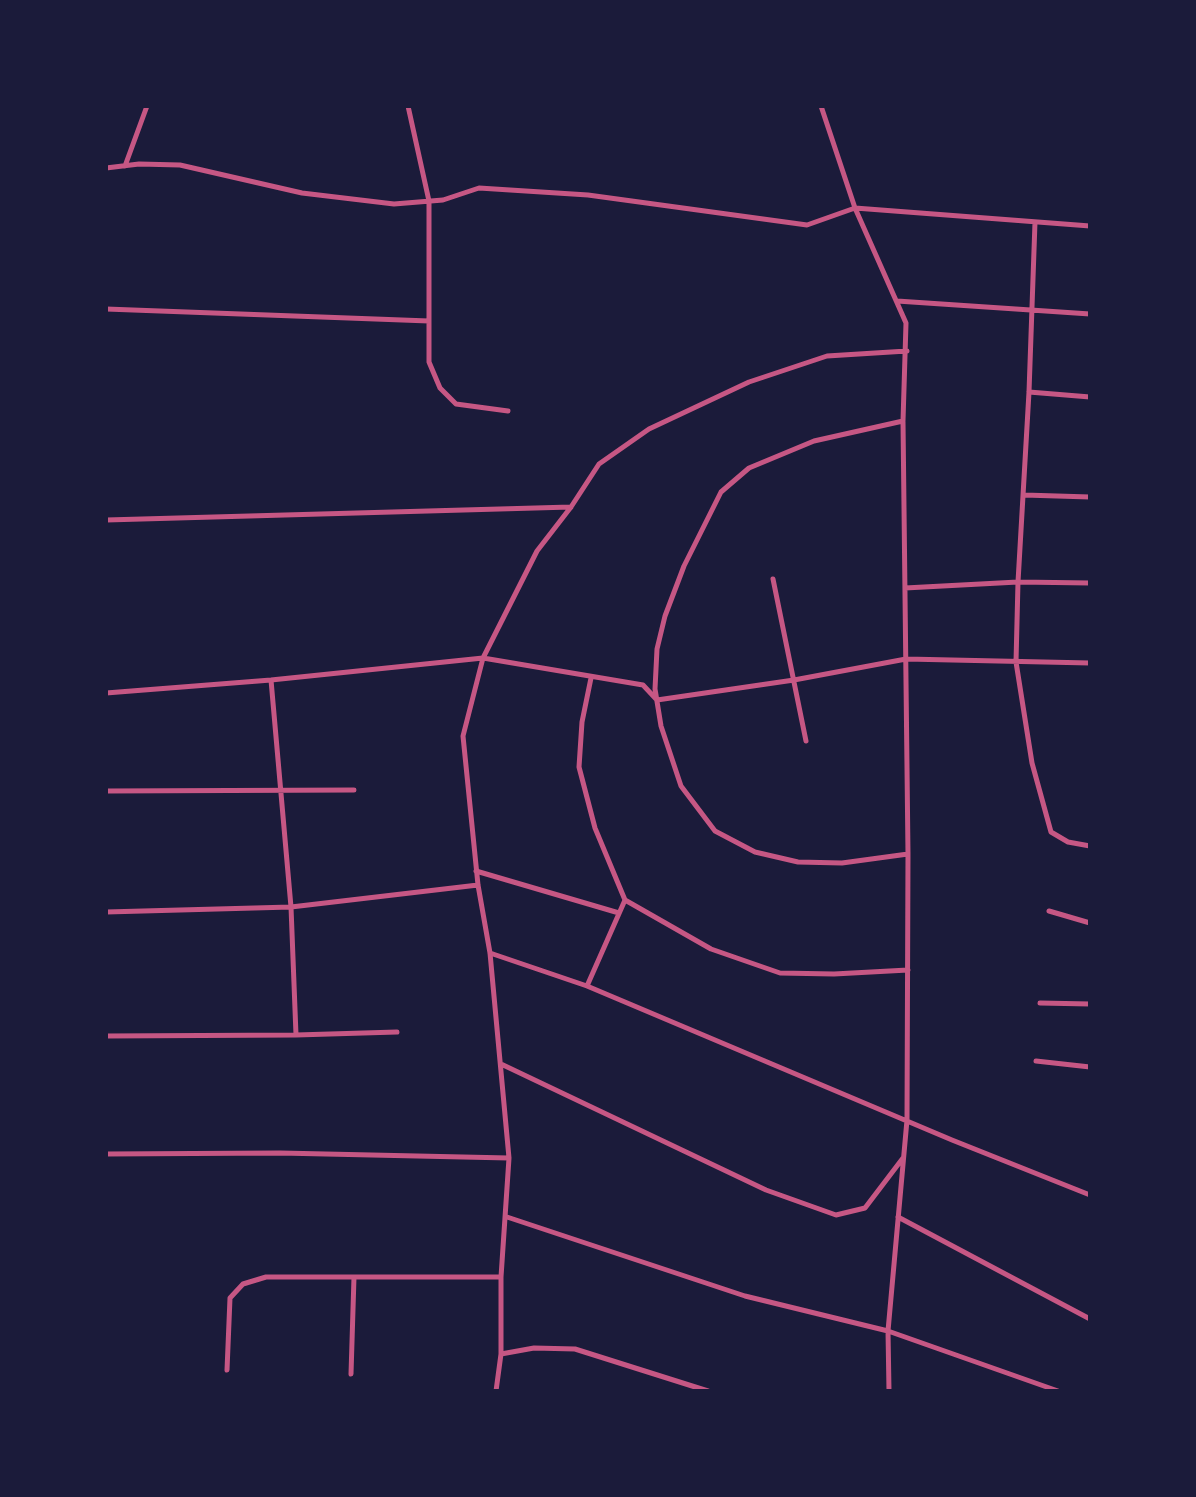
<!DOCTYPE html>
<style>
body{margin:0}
#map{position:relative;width:1196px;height:1497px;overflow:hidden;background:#1b1b3a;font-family:Figtree,sans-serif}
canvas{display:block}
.frame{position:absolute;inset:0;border:108px solid #1b1b3a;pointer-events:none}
</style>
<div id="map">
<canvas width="1196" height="1497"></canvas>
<div class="frame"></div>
</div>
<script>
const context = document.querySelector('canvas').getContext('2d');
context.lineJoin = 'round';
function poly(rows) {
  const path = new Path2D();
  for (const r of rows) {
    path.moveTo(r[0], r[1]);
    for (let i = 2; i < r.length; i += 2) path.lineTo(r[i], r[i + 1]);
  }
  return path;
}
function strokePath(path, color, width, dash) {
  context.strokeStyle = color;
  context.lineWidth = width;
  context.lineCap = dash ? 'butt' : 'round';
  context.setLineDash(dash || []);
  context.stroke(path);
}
strokePath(poly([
 [821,106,855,208,906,323,903,421,908,854,907,1120,888,1331,889,1391],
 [125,166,147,106],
 [106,168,139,164,180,165,302,193,394,204,443,200,479,188,588,195,807,225,855,208,1090,226],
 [1035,222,1029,392,1018,582,1090,583],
 [897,301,1090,314],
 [106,309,429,321,429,201,408,106],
 [429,321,429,362,440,388,456,404,508,411],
 [1029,392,1090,397],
 [903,421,814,441,749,468,721,492,684,566,665,616,657,649,655,689,661,726,681,786,715,831,755,852,798,862,842,863,908,854],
 [1024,495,1090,497],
 [106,520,571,507],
 [773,579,806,741],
 [905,588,1018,582,1016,662,1032,763,1051,832,1068,842,1090,846],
 [591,678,582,722,579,767,595,828,625,900],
 [271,680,291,907,296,1035],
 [106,693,271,680,483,658,643,685,657,700,794,680,906,659,1090,663],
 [106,791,354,790],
 [476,871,619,913],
 [1049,911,1090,923],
 [106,912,291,907,478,885],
 [490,953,587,986],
 [908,970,834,974,780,973,711,949,625,900,587,986,952,1140,1090,1195],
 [1040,1003,1090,1004],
 [106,1036,296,1035,397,1032],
 [1036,1061,1090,1067],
 [501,1064,766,1190,836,1215,865,1208,903,1158],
 [106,1154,280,1153,509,1158],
 [507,1217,745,1296,888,1331,1058,1391],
 [898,1217,1090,1319],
 [501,1354,534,1348,575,1349,708,1391],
 [227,1370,230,1298,243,1284,266,1277,501,1277],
 [351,1374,354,1277],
 [496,1391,501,1354,501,1277,509,1158,490,953,478,885,463,736,483,658,537,551,571,507,599,464,649,429,749,382,827,356,907,351]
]), '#c65784', 5);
</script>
